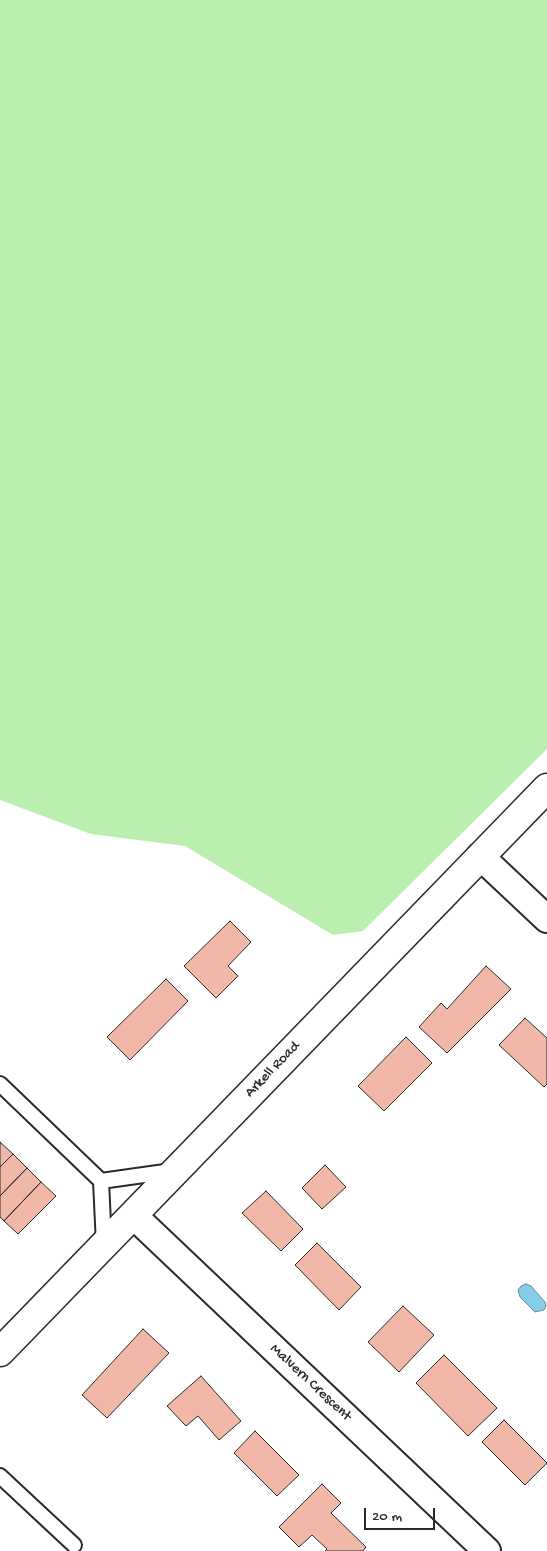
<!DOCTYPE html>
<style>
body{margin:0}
#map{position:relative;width:547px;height:1551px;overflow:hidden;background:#fff;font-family:"Gochi Hand",sans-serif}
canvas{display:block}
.scale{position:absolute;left:364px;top:1508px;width:71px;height:22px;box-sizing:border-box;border:2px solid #2b2b2b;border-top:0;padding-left:6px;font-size:15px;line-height:18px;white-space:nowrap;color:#2b2b2b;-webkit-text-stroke:4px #fff;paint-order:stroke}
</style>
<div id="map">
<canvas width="547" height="1551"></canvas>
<div class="scale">20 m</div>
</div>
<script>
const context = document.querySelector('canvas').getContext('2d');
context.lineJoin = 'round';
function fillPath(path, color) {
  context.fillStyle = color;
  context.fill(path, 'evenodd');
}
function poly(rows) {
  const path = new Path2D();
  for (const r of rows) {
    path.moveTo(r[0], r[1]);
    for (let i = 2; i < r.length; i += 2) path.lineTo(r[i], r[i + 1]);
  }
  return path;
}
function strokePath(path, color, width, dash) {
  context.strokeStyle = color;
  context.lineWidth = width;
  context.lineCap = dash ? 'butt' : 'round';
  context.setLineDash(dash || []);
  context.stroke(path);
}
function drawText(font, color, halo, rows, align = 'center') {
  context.font = font + ' "Gochi Hand",sans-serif';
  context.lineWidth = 4;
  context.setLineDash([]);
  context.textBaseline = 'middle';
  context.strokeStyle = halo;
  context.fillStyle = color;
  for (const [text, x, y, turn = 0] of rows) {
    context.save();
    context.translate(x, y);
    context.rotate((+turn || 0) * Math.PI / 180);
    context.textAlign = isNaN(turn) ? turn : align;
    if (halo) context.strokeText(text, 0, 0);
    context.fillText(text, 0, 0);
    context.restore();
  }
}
fillPath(poly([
 [0,0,547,0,547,749,363,931,333,935,185,846,91,834,0,800]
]), '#bbefaf');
const water = poly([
 [526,1284,531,1286,545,1302,546,1306,544,1310,535,1312,520,1297,518,1290,521,1286,526,1284]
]);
fillPath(water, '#86cee7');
strokePath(water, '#628d9c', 1);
const building = poly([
 [230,921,251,942,228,966,238,976,216,998,184,966,230,921],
 [486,966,511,989,447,1053,419,1027,441,1003,447,1009,486,966],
 [166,979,188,1001,130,1060,107,1037,166,979],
 [525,1018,547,1038,547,1084,544,1087,499,1045,525,1018],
 [406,1037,432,1063,384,1111,358,1086,406,1037],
 [0,1142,13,1154,0,1167,0,1142],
 [13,1154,27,1168,0,1196,0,1167,13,1154],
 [325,1165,346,1187,322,1209,302,1188,325,1165],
 [27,1168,41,1182,4,1221,0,1217,0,1196,27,1168],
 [41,1182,56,1196,18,1234,4,1221,41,1182],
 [266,1191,303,1229,281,1251,242,1213,266,1191],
 [317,1243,361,1287,339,1310,295,1265,317,1243],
 [403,1306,434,1335,399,1372,368,1342,403,1306],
 [143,1329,169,1353,107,1418,82,1395,143,1329],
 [444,1355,497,1408,468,1436,416,1383,444,1355],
 [201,1376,241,1421,219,1440,198,1416,186,1426,167,1406,201,1376],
 [504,1420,547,1463,525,1485,482,1442,504,1420],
 [255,1431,299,1475,277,1496,234,1453,255,1431],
 [322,1484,341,1503,331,1513,366,1547,363,1551,325,1551,327,1549,312,1535,299,1547,279,1527,322,1484]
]);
fillPath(building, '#f1b8a8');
strokePath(building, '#2b2b2b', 1);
const service = poly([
 [0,1084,101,1181,104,1245],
 [101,1181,172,1171],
 [0,1476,74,1545]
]);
const minor = poly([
 [480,856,547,919],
 [133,1215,487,1551]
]);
const secondary = poly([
 [0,1352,547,788]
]);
strokePath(service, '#2b2b2b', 18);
strokePath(minor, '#2b2b2b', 30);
strokePath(secondary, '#2b2b2b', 31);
strokePath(service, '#fff', 14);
strokePath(minor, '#fff', 26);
strokePath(secondary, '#fff', 28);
drawText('15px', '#2b2b2b', '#fff', [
 ["Arkell Road",273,1070,-46],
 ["Malvern Crescent",310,1383,43]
]);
</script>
